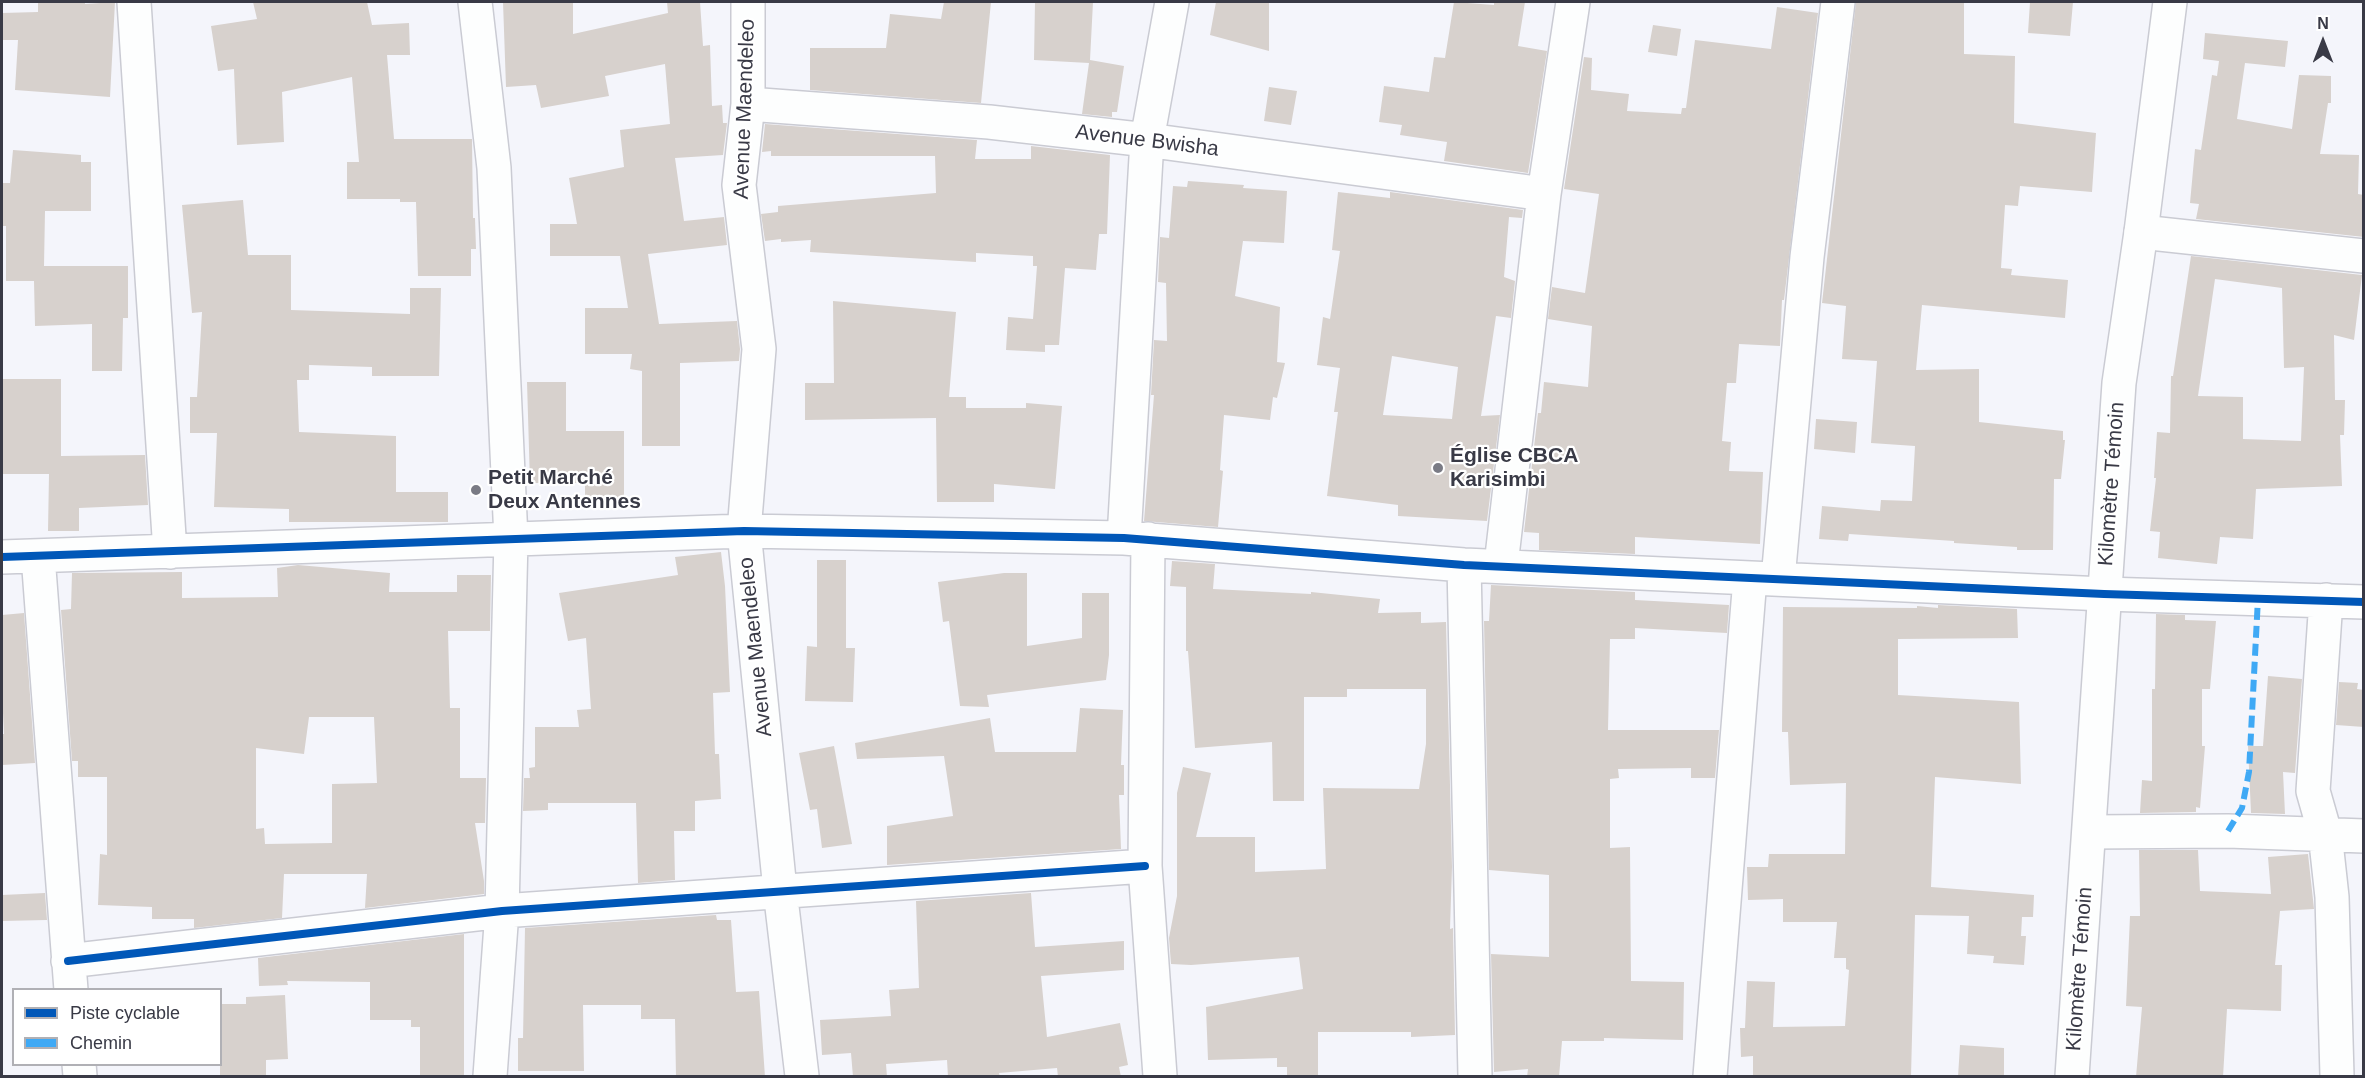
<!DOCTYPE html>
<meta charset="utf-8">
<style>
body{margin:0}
#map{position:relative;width:2365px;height:1078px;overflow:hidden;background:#f4f5fb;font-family:Arial,sans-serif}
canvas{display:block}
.frame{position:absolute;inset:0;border:3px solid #393a46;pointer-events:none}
.legend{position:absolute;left:12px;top:988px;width:210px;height:78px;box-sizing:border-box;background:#fff;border:2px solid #b0b0b5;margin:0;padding:8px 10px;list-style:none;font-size:18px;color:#393a46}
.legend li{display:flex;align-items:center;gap:12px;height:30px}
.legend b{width:30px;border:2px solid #b0b0b5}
.north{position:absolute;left:2293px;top:12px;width:60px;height:60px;-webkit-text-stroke:4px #fff;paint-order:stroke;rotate:0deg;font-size:16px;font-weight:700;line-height:24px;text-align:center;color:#393a46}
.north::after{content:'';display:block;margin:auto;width:21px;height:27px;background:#393a46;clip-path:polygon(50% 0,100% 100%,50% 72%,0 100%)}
</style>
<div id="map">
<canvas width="2365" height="1078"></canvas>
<div class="frame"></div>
<ul class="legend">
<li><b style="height:8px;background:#0057b8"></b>Piste cyclable</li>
<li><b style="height:8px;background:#3fa9f5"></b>Chemin</li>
</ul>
<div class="north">N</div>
</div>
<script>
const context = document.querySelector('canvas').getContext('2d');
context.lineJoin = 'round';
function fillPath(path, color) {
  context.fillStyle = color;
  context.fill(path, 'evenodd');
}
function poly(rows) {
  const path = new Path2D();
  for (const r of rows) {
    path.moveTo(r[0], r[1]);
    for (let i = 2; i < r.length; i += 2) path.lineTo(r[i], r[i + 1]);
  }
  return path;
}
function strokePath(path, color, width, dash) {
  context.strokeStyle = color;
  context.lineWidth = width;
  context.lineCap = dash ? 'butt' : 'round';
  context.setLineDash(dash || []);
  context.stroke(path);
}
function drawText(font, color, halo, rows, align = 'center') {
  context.font = font + ' Arial,sans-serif';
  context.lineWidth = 4.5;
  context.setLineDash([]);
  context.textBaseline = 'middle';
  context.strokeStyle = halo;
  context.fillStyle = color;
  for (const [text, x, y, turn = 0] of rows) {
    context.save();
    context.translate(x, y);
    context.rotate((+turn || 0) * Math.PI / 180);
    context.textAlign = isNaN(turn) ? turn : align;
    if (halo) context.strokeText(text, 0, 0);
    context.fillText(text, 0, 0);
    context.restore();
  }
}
fillPath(poly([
 [38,2,85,2,85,4,115,2,110,97,15,90,18,40,2,40,2,13,38,12],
 [253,2,367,2,372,25,409,23,410,55,387,55,394,139,472,139,473,218,475,218,476,249,471,249,471,276,418,276,416,202,400,202,400,199,347,199,347,162,359,162,352,77,282,92,284,142,237,145,234,69,218,71,211,26,257,19],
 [503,2,573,2,573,34,668,13,667,2,700,2,703,46,710,45,712,106,722,105,723,123,727,123,723,155,675,158,684,221,724,217,727,245,648,254,659,324,737,321,740,349,739,361,680,363,680,446,642,446,642,371,630,369,632,354,585,354,585,308,628,308,620,256,550,256,550,224,577,224,569,178,624,167,620,130,670,124,665,64,605,76,609,96,541,108,536,85,506,87],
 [944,2,991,2,981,103,810,90,810,48,886,48,890,14,941,19],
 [1035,2,1093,2,1090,60,1124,66,1117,112,1112,112,1112,117,1082,114,1089,63,1034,60],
 [1216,2,1269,2,1269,51,1210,35],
 [1454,2,1494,5,1494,2,1525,2,1518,46,1547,51,1528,173,1444,161,1447,142,1400,135,1402,125,1379,122,1384,86,1429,92,1434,57,1445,58],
 [1856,2,1964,2,1964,54,2015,56,2014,123,2096,133,2092,192,2020,186,2018,206,2005,205,2001,268,2012,269,2011,275,2068,280,2065,318,1922,305,1916,370,1979,369,1979,422,2063,431,2063,440,2065,440,2061,479,2054,479,2053,550,2017,550,2017,547,1954,543,1954,541,1849,534,1848,541,1819,539,1822,506,1880,511,1881,500,1912,501,1915,446,1871,443,1877,361,1842,359,1846,306,1822,303],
 [2030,2,2073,2,2070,36,2028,33],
 [1777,7,1818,13,1784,300,1782,300,1780,346,1739,344,1736,383,1727,383,1722,441,1731,442,1729,471,1763,472,1760,544,1635,537,1635,554,1539,550,1539,533,1524,532,1538,413,1541,413,1544,382,1588,387,1592,326,1548,319,1552,287,1585,293,1599,194,1564,189,1584,57,1592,58,1591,90,1629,94,1627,111,1681,114,1682,108,1686,108,1695,40,1771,49],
 [1653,25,1681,29,1677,56,1648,52],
 [2205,33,2288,41,2285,67,2245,63,2237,119,2292,129,2299,75,2331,76,2331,103,2328,103,2320,154,2359,155,2358,194,2364,195,2364,237,2196,219,2199,204,2190,203,2195,149,2201,150,2212,75,2217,76,2219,61,2203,59],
 [1269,87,1297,91,1291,125,1264,121],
 [765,124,977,140,975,159,1031,159,1031,146,1110,155,1107,234,1099,234,1096,270,1065,268,1059,345,1045,345,1045,352,1006,350,1008,317,1033,319,1037,266,1033,266,1033,256,976,253,976,262,810,252,811,240,781,242,781,239,765,241,761,214,778,212,778,206,936,193,935,156,771,156,771,151,762,152],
 [13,150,81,155,81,162,91,162,91,211,45,211,44,266,128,266,128,318,123,318,122,371,92,371,92,324,35,326,34,281,6,281,6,226,2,226,2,183,10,183],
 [1188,181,1244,185,1243,188,1287,191,1284,243,1243,241,1235,296,1280,307,1277,362,1285,363,1277,398,1273,397,1270,420,1224,415,1220,470,1223,471,1218,527,1144,521,1154,395,1151,395,1154,340,1167,341,1166,283,1158,282,1160,237,1169,238,1173,186,1187,187],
 [1338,192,1390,198,1390,192,1523,210,1522,218,1509,217,1504,277,1515,281,1511,318,1496,316,1481,416,1500,415,1487,521,1398,516,1398,505,1327,496,1338,412,1334,412,1340,368,1317,365,1323,317,1330,319,1340,251,1332,250],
 [1392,356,1458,367,1452,419,1383,415],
 [243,200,248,255,291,255,291,310,410,314,410,288,441,288,439,376,372,376,372,367,309,365,309,380,297,380,299,432,396,436,396,492,448,492,448,522,289,522,289,509,214,507,217,433,190,433,190,397,197,397,202,312,192,313,182,205],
 [2191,256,2362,275,2354,340,2334,335,2335,400,2345,400,2344,435,2340,435,2342,486,2256,489,2253,539,2220,537,2217,564,2158,558,2160,532,2150,531,2156,478,2154,478,2157,432,2170,433,2171,376,2173,376],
 [2215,279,2282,288,2284,368,2304,367,2301,441,2243,439,2243,397,2198,396],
 [833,301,956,312,949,397,966,397,966,408,1026,408,1026,403,1062,406,1055,489,994,484,994,502,937,502,936,418,805,420,805,383,834,383],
 [2,379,61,379,61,456,145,455,148,505,79,508,79,531,48,531,49,474,2,474],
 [527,382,566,382,566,431,624,431,624,508,585,508,585,483,530,483],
 [1816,419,1857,422,1855,453,1814,449],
 [721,552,725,586,730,692,713,693,715,754,719,754,721,799,695,801,695,831,674,831,675,880,638,883,636,803,548,803,548,810,523,811,524,778,530,778,529,768,535,767,535,727,579,727,577,710,591,709,586,638,568,641,559,593,678,575,675,557],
 [817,560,846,560,846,648,855,648,853,702,805,701,807,646,817,647],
 [1172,561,1215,564,1213,589,1311,594,1311,592,1380,599,1378,613,1421,612,1421,623,1446,622,1452,867,1450,929,1453,928,1455,1035,1411,1037,1411,1032,1318,1032,1318,1077,1287,1077,1287,1067,1277,1067,1277,1058,1208,1060,1206,1007,1303,989,1299,957,1191,965,1171,964,1169,938,1177,896,1177,793,1183,767,1211,773,1196,837,1255,837,1255,872,1326,869,1323,788,1419,789,1426,744,1426,689,1347,689,1347,697,1304,697,1304,801,1273,801,1272,742,1195,748,1188,651,1186,651,1186,587,1170,586],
 [298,565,390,573,389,592,457,592,457,575,491,575,490,631,448,631,450,708,460,708,460,778,486,778,485,823,475,823,484,881,484,894,365,908,367,874,284,874,282,918,194,928,194,919,152,919,152,907,98,905,100,854,107,855,107,777,78,777,78,761,72,761,61,610,71,609,72,573,182,572,182,598,278,597,277,568],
 [309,717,374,717,377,783,332,784,332,843,265,844,264,828,256,829,256,748,304,754],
 [1004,573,1027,573,1027,646,1082,638,1082,593,1109,593,1109,655,1106,680,987,695,989,707,960,706,949,621,943,622,938,582],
 [1491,585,1635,592,1635,600,1729,605,1727,633,1635,628,1635,639,1610,639,1608,730,1719,730,1715,778,1691,778,1691,768,1618,769,1619,778,1610,779,1610,848,1630,847,1631,981,1684,982,1683,1040,1604,1038,1604,1041,1562,1041,1559,1077,1527,1077,1528,1069,1494,1072,1491,954,1549,957,1549,875,1489,870,1484,621,1489,621],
 [1938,605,2017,609,2018,638,1898,639,1898,695,2019,702,2021,784,1935,777,1931,887,2034,895,2033,917,2022,917,2021,936,2026,936,2024,965,1993,963,1994,956,1967,954,1969,916,1915,915,1911,1077,1753,1077,1753,1056,1741,1057,1740,1028,1745,1028,1747,981,1775,982,1773,1027,1845,1026,1849,970,1846,969,1846,958,1834,958,1837,922,1783,922,1783,899,1748,900,1747,867,1768,867,1769,854,1845,854,1846,783,1790,785,1788,732,1782,732,1783,607,1917,608,1917,606,1938,608],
 [24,613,35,763,2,765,2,734,4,734,2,692,2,615],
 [2156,614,2185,615,2185,620,2216,621,2210,689,2202,689,2202,746,2205,746,2200,808,2196,807,2196,812,2140,813,2142,780,2152,781,2152,689,2155,689],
 [2268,676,2302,679,2295,773,2283,772,2285,814,2251,813,2248,746,2263,746],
 [2339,682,2358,683,2357,689,2364,690,2364,727,2336,725],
 [1080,708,1123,710,1121,765,1124,765,1124,795,1119,795,1121,849,887,865,887,826,953,816,944,756,857,759,855,743,990,718,995,752,1076,752],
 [834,746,852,844,822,848,817,809,810,810,799,753],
 [2139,850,2198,850,2200,891,2271,894,2268,857,2308,854,2314,909,2280,911,2275,965,2282,965,2281,1011,2227,1009,2223,1077,2136,1077,2142,1007,2126,1006,2130,916,2140,916],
 [45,893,47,920,2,921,2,895],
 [1031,893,1035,947,1124,941,1124,970,1041,976,1047,1037,1120,1023,1128,1065,1119,1067,1121,1077,1058,1077,1057,1068,999,1073,1000,1077,948,1077,947,1060,886,1064,887,1077,853,1077,851,1053,822,1055,820,1020,891,1016,889,990,919,988,916,901],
 [716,915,717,920,731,920,736,992,759,991,765,1077,676,1077,675,1019,641,1019,641,1005,583,1005,584,1071,518,1071,518,1038,523,1038,525,928],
 [464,934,464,1077,420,1077,420,1027,411,1027,411,1020,370,1020,370,982,287,981,288,985,259,986,258,958],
 [285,995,288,1059,266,1060,266,1077,220,1077,220,1004,246,1004,246,997],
 [1960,1045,2004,1048,2004,1077,1958,1077]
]), '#d7d1cd');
const street = poly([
 [134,2,170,552],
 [475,2,494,168,511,539,502,911,490,1076],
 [748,2,748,104,739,185,759,349,744,531,780,890,802,1076],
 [748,104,989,122,1147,140,1544,194],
 [2141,232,2364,256],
 [1124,538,1147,140,1172,2],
 [1148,539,1145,866,1160,1076],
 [38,556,71,990],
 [2,557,744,531,1124,538,1464,565,2104,594,2364,602],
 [1464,565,1475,1076],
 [1501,565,1544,194,1573,2],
 [1778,579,1807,257,1838,2],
 [2326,600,2313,791,2325,833,2332,897,2337,1076],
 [2090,832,2228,831,2364,836],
 [68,961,502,911,1145,866],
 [79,1064,80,1076],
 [1710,1076,1750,578]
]);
const secondary = poly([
 [2072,1076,2119,383,2141,232,2170,2]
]);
strokePath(street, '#cacbd3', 36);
strokePath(secondary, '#cacbd3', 36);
strokePath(street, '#fdfefe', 33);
strokePath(secondary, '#fdfefe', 33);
strokePath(poly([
 [2228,831,2242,808,2249,772,2258,598]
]), '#3fa9f5', 6, [12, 6]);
strokePath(poly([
 [2,557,744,531,1124,538,1464,565,2104,594,2364,602],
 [68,961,502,911,1145,866]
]), '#0057b8', 8);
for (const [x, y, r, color] of [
 [1438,468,6,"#7a7b85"],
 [476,490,6,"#7a7b85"]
]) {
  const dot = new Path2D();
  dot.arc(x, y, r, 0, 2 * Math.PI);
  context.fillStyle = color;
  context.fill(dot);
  strokePath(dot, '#fff', 2);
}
drawText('21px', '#393a46', '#fff', [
 ["Avenue Maendeleo",745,109,-88],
 ["Avenue Bwisha",1147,141,7],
 ["Kilomètre Témoin",2112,484,-86],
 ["Avenue Maendeleo",756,647,-96],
 ["Kilomètre Témoin",2080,969,-86]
]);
drawText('bold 21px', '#393a46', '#fff', [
 ["Église CBCA",1450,456],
 ["Karisimbi",1450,480],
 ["Petit Marché",488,478],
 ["Deux Antennes",488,502]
], 'left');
</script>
